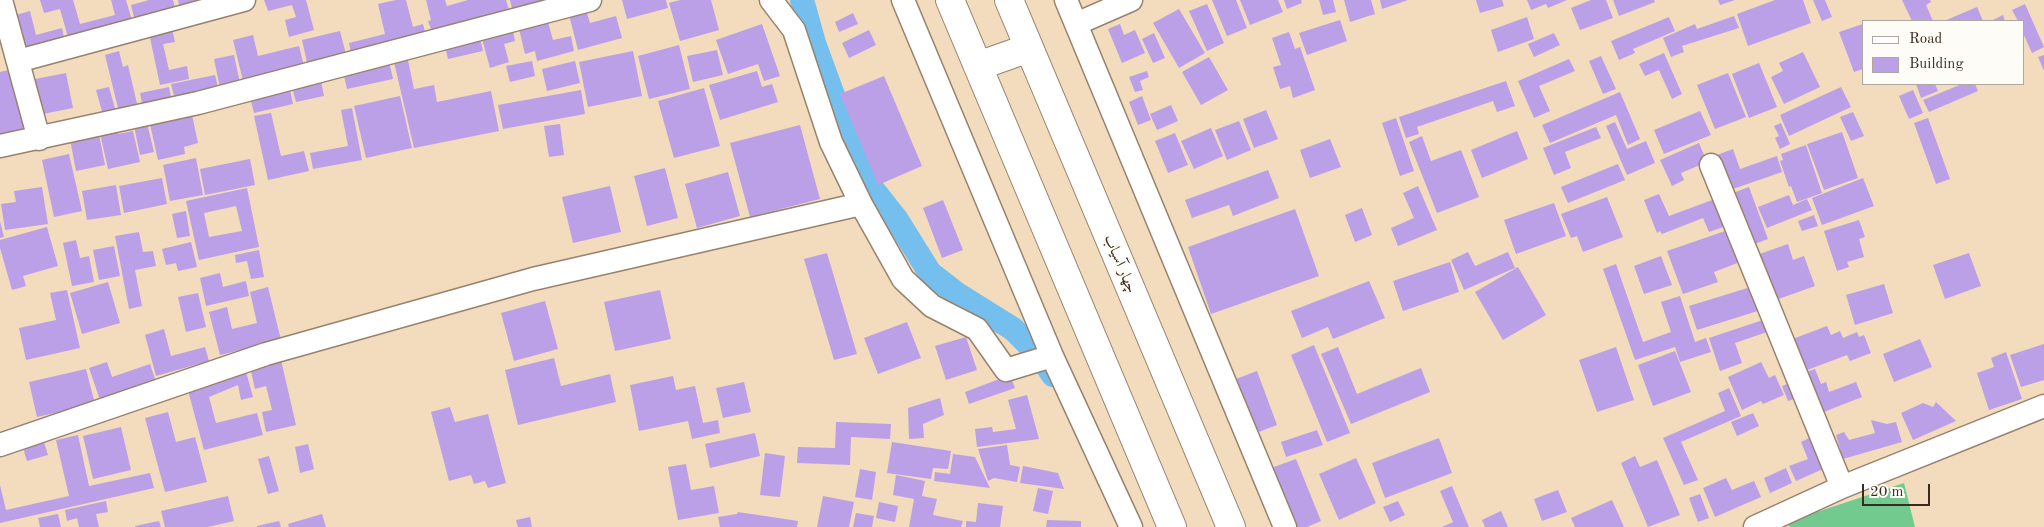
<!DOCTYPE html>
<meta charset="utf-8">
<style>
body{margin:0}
#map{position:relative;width:2044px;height:527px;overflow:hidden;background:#f3dbbd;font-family:"Old Standard TT",serif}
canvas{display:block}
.legend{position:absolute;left:1862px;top:20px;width:162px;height:65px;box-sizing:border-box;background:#fdfcf7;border:1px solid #afa8a0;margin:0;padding:6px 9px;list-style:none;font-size:15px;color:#3b2a1e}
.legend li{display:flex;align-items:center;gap:10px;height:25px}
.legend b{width:25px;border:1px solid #afa8a0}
.scale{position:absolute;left:1862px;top:484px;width:68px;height:22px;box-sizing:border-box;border:2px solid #3b2a1e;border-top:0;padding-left:6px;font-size:15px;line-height:18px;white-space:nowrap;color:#3b2a1e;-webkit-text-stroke:4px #fdfcf7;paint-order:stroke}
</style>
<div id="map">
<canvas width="2044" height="527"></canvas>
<ul class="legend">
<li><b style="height:6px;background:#fff"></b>Road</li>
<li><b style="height:14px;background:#bba0e8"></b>Building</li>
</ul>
<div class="scale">20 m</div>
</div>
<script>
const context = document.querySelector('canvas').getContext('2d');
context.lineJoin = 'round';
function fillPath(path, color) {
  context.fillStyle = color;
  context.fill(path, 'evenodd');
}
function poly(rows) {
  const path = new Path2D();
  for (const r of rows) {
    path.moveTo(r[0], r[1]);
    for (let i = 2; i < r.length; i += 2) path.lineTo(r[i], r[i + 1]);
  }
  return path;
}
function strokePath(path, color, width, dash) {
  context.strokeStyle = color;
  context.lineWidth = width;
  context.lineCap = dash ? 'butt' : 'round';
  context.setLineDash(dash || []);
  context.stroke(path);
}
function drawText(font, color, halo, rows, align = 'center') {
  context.font = font + ' "Old Standard TT",Amiri,serif';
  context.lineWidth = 4.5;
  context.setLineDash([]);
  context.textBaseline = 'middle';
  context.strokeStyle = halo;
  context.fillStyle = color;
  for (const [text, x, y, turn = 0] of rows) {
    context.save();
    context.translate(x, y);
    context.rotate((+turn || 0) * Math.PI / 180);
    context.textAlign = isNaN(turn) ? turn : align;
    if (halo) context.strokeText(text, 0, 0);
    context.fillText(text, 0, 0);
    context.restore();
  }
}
fillPath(poly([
 [1904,483,1915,527,1790,527,1787,522]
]), '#73ca8f');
strokePath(poly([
 [802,0,814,43,863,177,897,220,930,273,957,294,1013,329,1041,357,1053,375]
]), '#75bfee', 24);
fillPath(poly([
 [40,0,73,0,80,24,115,15,111,0,126,0,133,24,69,41,60,9,44,13],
 [149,0,173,0,177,15,136,25,131,5],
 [178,0,222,0,180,10],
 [264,0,306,0,314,30,289,37,285,20,296,17,292,5,268,11],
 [396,0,406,0,413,27,423,24,427,40,352,59,349,43,385,34,378,4],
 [426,0,445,0,447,6,468,0,506,0,511,16,433,35,428,21,431,20],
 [510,0,563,0,513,13],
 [622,0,666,0,668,8,627,19],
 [680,0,711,0,719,30,680,41,669,3],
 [1212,0,1236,0,1247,28,1227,36],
 [1240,0,1278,0,1283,12,1250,25],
 [1284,0,1301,0,1302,3,1287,9],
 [1319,0,1333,0,1336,12,1323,15],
 [1344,0,1371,0,1375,14,1350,22],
 [1380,0,1408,0,1382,9],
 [1476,0,1502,0,1504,6,1480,13],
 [1527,0,1567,0,1548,8,1546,4,1531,10],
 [1591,0,1606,0,1613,18,1580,30,1571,8],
 [1613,0,1654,0,1655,2,1619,16],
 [1718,0,1735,0,1720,5],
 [1775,0,1803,0,1811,23,1748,46,1737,14],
 [1813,0,1825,0,1832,17,1822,21],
 [1902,0,1930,0,1931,2,1926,5,1933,21,1912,21],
 [1207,4,1224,43,1207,51,1189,11],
 [2025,4,2044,47,2032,53,2023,33,2023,21,2018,21,2012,10],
 [1977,7,1983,21,1944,21],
 [1179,9,1205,53,1179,68,1153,23],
 [586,10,590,23,616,16,622,38,578,50,569,15],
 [30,11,36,35,62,28,65,42,25,52,16,15],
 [853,13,858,24,839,32,835,22],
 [2003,15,2005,21,1991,21],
 [1734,16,1739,28,1682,46,1684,52,1671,57,1663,38,1695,24,1697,29],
 [1527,17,1534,39,1498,52,1491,30],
 [1669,17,1675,31,1633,49,1635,53,1619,60,1611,41],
 [1340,20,1347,41,1307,55,1299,33],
 [548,22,553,40,571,36,574,51,537,61,535,51,525,54,519,29],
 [762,24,780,76,764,81,758,64,728,74,716,40],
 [1120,24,1124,35,1135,30,1145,53,1122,63,1108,29],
 [1863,24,1863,69,1854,72,1839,32],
 [172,28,175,42,163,44,169,70,187,66,189,79,160,85,149,33],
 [869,30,876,45,849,58,842,43],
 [340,31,347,58,308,67,302,40],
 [513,31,515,41,504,44,509,62,490,68,482,39],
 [1289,32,1295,49,1300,47,1315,90,1293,98,1290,86,1280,89,1273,67,1281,65,1272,38],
 [1154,33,1165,58,1153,63,1142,39],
 [1554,33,1560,45,1534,57,1528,44],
 [253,35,258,56,299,46,305,70,244,85,233,40],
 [480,38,483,51,448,59,445,46],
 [679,45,690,89,649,99,638,56],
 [717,50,723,75,693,82,687,56],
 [119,51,123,67,128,65,138,108,119,112,105,55],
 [633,51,642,96,588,107,579,62],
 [1803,52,1820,87,1784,104,1771,77,1783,71,1779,63],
 [1664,53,1682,94,1672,99,1659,70,1645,76,1639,64],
 [234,55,240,83,220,88,214,59],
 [2044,55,2044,71,2038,57],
 [1601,56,1616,89,1603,94,1589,61],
 [1209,57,1228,90,1201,105,1182,72],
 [1569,59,1575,71,1539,86,1550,111,1534,118,1518,81],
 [408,60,414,89,434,85,437,102,491,91,499,131,414,148,394,62],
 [389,61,393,79,347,89,343,71],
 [532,61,535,76,510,82,506,66],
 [575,61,580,83,547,91,542,69],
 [1759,63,1777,107,1749,118,1732,74],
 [13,69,26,129,0,135,0,72],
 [757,71,762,87,772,84,778,102,720,120,709,85],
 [1147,71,1149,77,1140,81,1143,90,1135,92,1129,77],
 [66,73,73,108,38,115,30,80],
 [1728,73,1746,117,1715,129,1697,85],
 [215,75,219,91,175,100,171,84],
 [884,76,922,166,878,185,840,94],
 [321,81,324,96,296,102,292,87],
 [1506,81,1515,106,1497,112,1493,101,1417,127,1419,134,1406,138,1399,117],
 [1916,84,1935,84,1938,91,1921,98],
 [1962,84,1975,84,1978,91,1929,112,1923,100],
 [109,87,116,112,103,115,96,90],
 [169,87,172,102,143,108,140,93],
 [1841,87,1851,107,1789,136,1780,115],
 [704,88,720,146,674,158,658,101],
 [290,89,293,104,254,113,250,97],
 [581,90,585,114,503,129,498,105],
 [1913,90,1923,113,1909,119,1899,96],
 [1620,92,1640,139,1628,145,1616,115,1550,143,1542,125],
 [400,96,412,148,366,158,354,106],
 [1142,96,1151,120,1138,125,1129,102],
 [1171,105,1178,121,1157,130,1150,114],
 [352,108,362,160,313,169,310,153,348,146,341,110],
 [191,110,198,143,184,147,185,154,158,160,149,120],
 [1266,110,1278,139,1254,148,1243,119],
 [1700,111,1711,135,1664,154,1654,130],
 [1853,112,1864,136,1851,141,1840,117],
 [271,113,281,156,304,151,309,171,268,180,254,116],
 [1396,118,1414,171,1400,176,1382,123],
 [1928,118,1950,179,1936,184,1914,123],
 [1239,121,1251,150,1227,160,1215,130],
 [1615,122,1627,149,1646,141,1655,163,1627,175,1606,126],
 [147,123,154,152,140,155,134,126],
 [1781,123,1790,144,1780,149,1775,138,1779,136,1774,126],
 [560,124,564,155,549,157,544,126],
 [116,125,118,134,133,131,140,162,108,169,99,129],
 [800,125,820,199,750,217,730,143],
 [1596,127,1601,138,1565,152,1571,168,1554,175,1543,148],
 [1211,128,1223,156,1194,169,1181,141],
 [1517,131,1528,159,1482,178,1471,150],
 [1842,132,1858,178,1824,190,1807,144],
 [1175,133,1188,165,1168,173,1155,141],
 [69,134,99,134,105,165,76,171],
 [1422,136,1431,161,1461,150,1479,197,1437,213,1409,142],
 [1330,139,1341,167,1310,178,1300,150],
 [1699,143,1707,162,1681,173,1684,180,1672,186,1660,160],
 [1806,145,1822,193,1797,202,1791,186,1789,187,1780,161,1783,160,1781,154],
 [1733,149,1740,169,1777,156,1782,172,1730,190,1717,155],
 [69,154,82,211,54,217,42,160],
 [196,158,203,195,170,201,163,165],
 [250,159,255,185,205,195,200,169],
 [1618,164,1625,180,1568,203,1561,187],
 [665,168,678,218,647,226,634,176],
 [1268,170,1279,198,1233,216,1229,205,1192,218,1185,200],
 [728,172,740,216,697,228,685,184],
 [162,178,167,204,124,213,119,186],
 [1863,178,1874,206,1822,225,1812,198],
 [116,185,121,215,87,220,82,191],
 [610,186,621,232,573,243,562,197],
 [1418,186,1437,230,1398,246,1391,228,1414,218,1403,193],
 [42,187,48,224,5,230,1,204,16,202,14,191],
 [1749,187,1768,239,1749,246,1730,194],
 [247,188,259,247,199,260,186,201],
 [236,206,242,231,209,237,204,213],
 [1659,194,1669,216,1715,199,1726,226,1709,232,1703,218,1662,234,1660,231,1657,233,1644,200],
 [1789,195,1793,205,1807,199,1812,210,1767,228,1758,207],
 [1607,197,1623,237,1583,252,1577,236,1571,238,1561,214],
 [943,200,963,250,942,258,923,208],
 [1554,203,1566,236,1516,254,1504,220],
 [1362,208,1372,235,1355,242,1345,215],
 [1295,209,1319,276,1211,314,1188,247],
 [186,211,190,236,177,238,172,214],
 [1814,215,1818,226,1802,231,1798,221],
 [1859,220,1865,237,1859,239,1864,257,1847,262,1849,267,1837,271,1824,231],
 [0,221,4,237,0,238],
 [47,227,58,266,23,276,26,286,12,290,0,248,0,240],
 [1728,230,1740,262,1714,272,1718,282,1683,294,1667,251],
 [139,232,143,252,153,251,156,266,135,270,142,306,129,309,115,236],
 [76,240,80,258,89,256,94,282,72,286,63,243],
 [191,242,197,267,178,271,176,263,166,265,162,249],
 [1788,244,1793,260,1804,256,1815,286,1770,302,1754,256],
 [114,246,120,276,99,280,93,250],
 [259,250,264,277,251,279,247,261,236,263,235,255],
 [1468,252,1475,266,1508,252,1515,268,1464,290,1451,260],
 [827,253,857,354,834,360,804,259],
 [1969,253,1981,286,1945,299,1933,265],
 [1661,256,1672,285,1644,294,1634,266],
 [1450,262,1459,292,1403,311,1393,281],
 [1616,264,1643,342,1671,332,1661,302,1680,296,1695,342,1706,338,1711,352,1680,362,1675,347,1635,360,1603,269],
 [1518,267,1546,315,1503,340,1475,292],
 [220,273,223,287,246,281,249,296,206,306,200,278],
 [1369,281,1385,318,1333,339,1328,327,1302,338,1291,311],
 [108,282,120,323,82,334,70,293],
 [1884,284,1893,313,1855,325,1846,295],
 [1754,286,1761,310,1697,330,1689,306],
 [268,287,281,340,220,355,209,312,227,307,232,329,257,323,250,292],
 [67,290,80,348,26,360,19,328,56,320,50,293],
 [660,290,671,339,615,351,604,302],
 [198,293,206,327,186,332,178,297],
 [545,301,558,349,514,361,501,313],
 [1766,319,1770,331,1735,343,1742,363,1720,371,1709,338],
 [907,322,921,358,878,374,864,338],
 [1827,326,1831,335,1840,331,1843,338,1857,332,1859,337,1864,335,1871,353,1850,361,1847,355,1802,372,1790,340],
 [164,329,171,356,205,347,209,361,156,376,145,335],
 [966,337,977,370,946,380,935,346],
 [1920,339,1932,367,1894,382,1883,354],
 [2044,344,2044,380,2021,387,2010,355],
 [1314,345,1350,433,1327,442,1291,355],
 [1338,347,1357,394,1421,368,1430,392,1351,424,1321,354],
 [1616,347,1634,400,1597,412,1579,360],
 [1675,351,1691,392,1653,406,1638,365],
 [2006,352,2022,399,1989,410,1977,373,1994,367,1991,358],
 [554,358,561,386,610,374,616,402,518,425,505,370],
 [281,360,296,425,266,432,262,412,272,410,266,386,255,389,250,367],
 [107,362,112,377,150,364,156,382,100,400,89,368],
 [1761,362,1769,378,1775,375,1784,395,1763,404,1761,401,1742,410,1728,377],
 [244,364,253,397,241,400,238,385,209,397,216,423,257,413,263,435,204,450,186,383],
 [86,369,95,404,37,417,29,382],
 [1815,369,1821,384,1826,382,1829,392,1856,382,1862,397,1816,415,1800,374],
 [1257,371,1277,425,1256,433,1236,379],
 [1010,375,1015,388,969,404,965,392],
 [673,376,676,390,695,386,703,423,718,420,720,433,692,439,688,421,639,431,630,385],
 [744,382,751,412,723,418,716,388],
 [1790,383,1796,398,1788,401,1782,386],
 [1729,388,1741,416,1681,442,1698,480,1684,485,1663,438,1725,411,1718,393],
 [1027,395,1039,439,977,447,975,429,992,427,993,432,1016,429,1008,400],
 [940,398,944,415,923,424,924,438,909,439,908,408],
 [1936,402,1956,421,1913,440,1901,413,1923,403,1933,407],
 [450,407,455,422,488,414,506,483,488,488,485,481,474,484,471,475,449,481,431,412],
 [168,412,176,442,195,437,207,482,165,492,145,418],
 [1753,413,1759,426,1737,436,1731,422],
 [1871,420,1887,424,1896,422,1902,442,1843,459,1836,435,1844,432,1849,440,1875,433],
 [836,422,891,424,890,439,851,437,850,465,797,463,798,447,835,448],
 [121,427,131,470,93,479,83,436],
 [1317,430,1323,445,1286,457,1281,442],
 [755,433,760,456,710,468,705,444],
 [78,435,89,486,150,473,154,488,0,523,0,485,6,510,69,496,56,440],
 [1439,438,1452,473,1385,498,1372,463],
 [1809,438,1823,469,1796,481,1789,466,1808,459,1801,442],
 [44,442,48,455,27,461,23,448],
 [892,442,951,451,948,469,933,468,931,479,887,473],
 [308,444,314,469,300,473,295,447],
 [1007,445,1010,465,1020,467,1017,482,994,478,988,481,978,449],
 [765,453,785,456,780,497,760,495],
 [953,454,975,457,990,488,934,481,935,472,950,474],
 [269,456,279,491,268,494,258,459],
 [1635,456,1640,467,1657,460,1680,515,1648,527,1621,463],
 [1356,458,1376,503,1339,520,1319,474],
 [1296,459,1321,521,1307,527,1295,527,1271,468],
 [686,464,691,490,714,486,719,513,678,520,668,467],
 [1023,466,1058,473,1064,489,1020,483],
 [1786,468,1792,483,1770,493,1764,478],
 [860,469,876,472,872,500,855,497],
 [896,475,925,481,922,496,937,499,933,515,963,521,961,527,909,527,914,499,893,495],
 [1726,478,1732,490,1754,481,1761,497,1715,517,1703,488],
 [1452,486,1469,527,1442,527,1453,522,1440,491],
 [1038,488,1053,491,1048,514,1033,511],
 [1558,490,1567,512,1542,521,1534,499],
 [1700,494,1709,518,1698,522,1689,498],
 [228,496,234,521,208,527,165,527,161,511],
 [823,496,854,502,849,527,817,527],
 [1612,500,1624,527,1575,527,1571,518],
 [106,501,108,512,96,514,99,527,79,527,77,518,67,521,65,510],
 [1398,501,1405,515,1390,522,1383,507],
 [879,502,898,506,895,522,876,518],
 [978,503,1003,506,1000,527,966,527,966,521,976,522],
 [1501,511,1508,527,1485,527,1482,520],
 [738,512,798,521,797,527,720,527,718,517,737,514],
 [856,513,874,516,872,527,853,527],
 [58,514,61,527,40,527,38,518],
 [322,514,326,527,289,527,288,524],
 [530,517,532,527,518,527,516,520],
 [1047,520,1081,521,1081,527,1046,527],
 [159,521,161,527,135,527,135,526],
 [279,521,281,527,257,527,257,526]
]), '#bba0e8');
const minor = poly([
 [1,0,39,139],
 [771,0,794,30,831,142,861,204,903,279,932,306,977,329,1006,370,1052,356],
 [903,0,1052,356,1131,527],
 [1066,0,1285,527],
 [1076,24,1131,0],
 [18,61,244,0],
 [0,146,198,103,590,0],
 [1711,165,1842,487],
 [0,445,266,354,533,279,861,204],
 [1755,527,1842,487,2044,406]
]);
const highway = poly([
 [950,0,1172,527],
 [1009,0,1231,527],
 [978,66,1029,48]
]);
strokePath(minor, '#97826e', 25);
strokePath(highway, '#97826e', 30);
strokePath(minor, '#fff', 22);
strokePath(highway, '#fff', 28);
drawText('15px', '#3b2a1e', '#fdfcf7', [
 ["چهار آسیاب",1120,264,67]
]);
</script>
